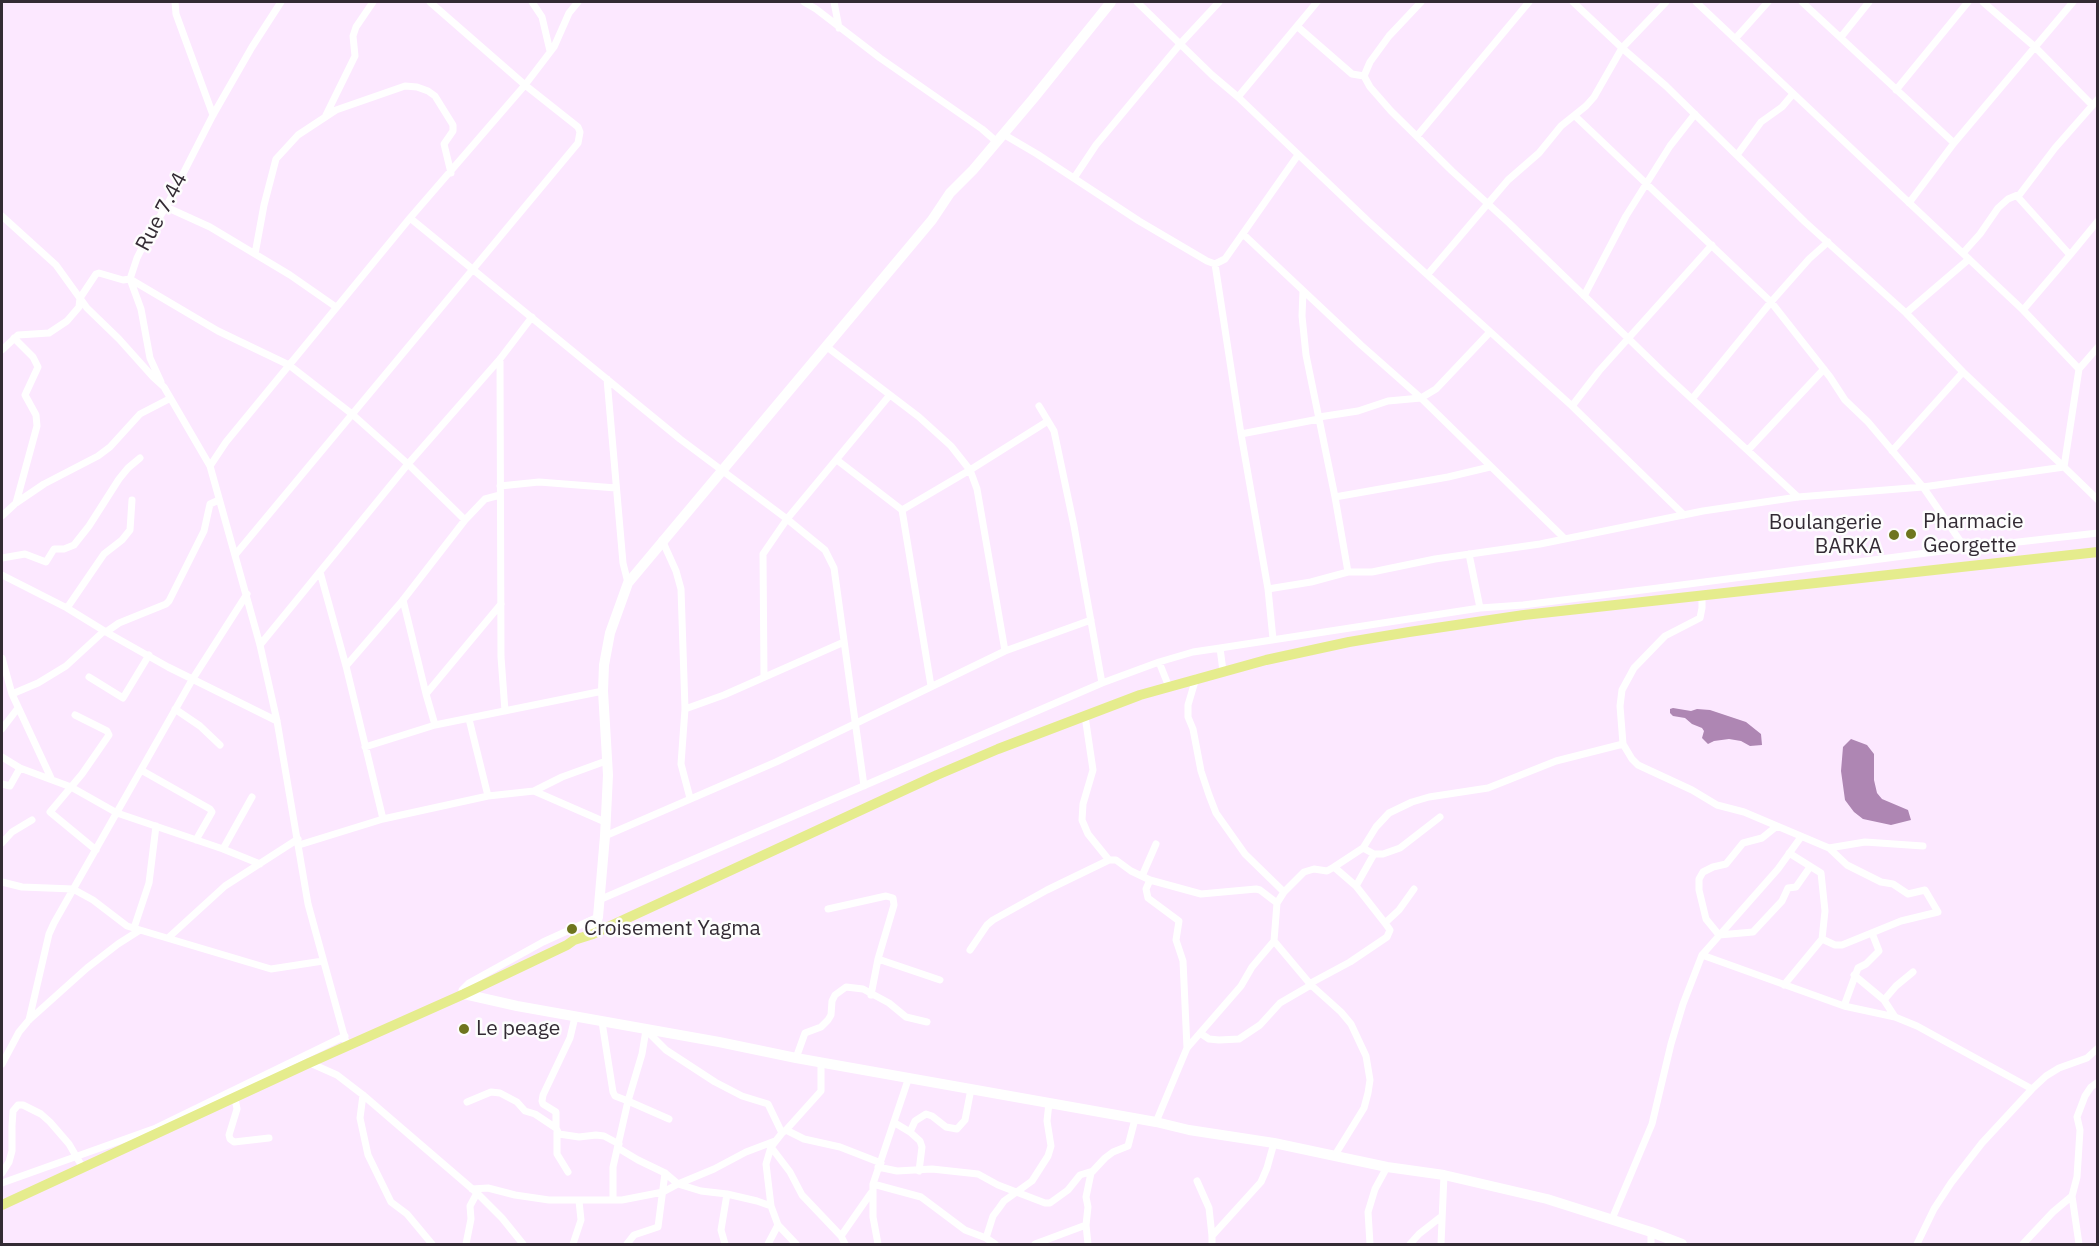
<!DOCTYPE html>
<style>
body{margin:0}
#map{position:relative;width:2099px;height:1246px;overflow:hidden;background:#fce8ff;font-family:"IBM Plex Sans",sans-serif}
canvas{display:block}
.frame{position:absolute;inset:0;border:3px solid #332b34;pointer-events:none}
</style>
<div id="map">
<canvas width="2099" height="1246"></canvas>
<div class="frame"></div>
</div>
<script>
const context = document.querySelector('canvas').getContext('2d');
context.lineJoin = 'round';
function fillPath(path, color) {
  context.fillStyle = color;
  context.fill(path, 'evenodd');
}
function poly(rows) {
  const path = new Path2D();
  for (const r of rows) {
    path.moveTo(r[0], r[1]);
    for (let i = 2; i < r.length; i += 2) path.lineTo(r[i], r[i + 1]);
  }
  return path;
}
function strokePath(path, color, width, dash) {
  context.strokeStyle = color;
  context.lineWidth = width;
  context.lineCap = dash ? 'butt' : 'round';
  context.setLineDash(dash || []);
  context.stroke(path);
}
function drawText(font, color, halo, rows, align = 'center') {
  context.font = font + ' "IBM Plex Sans",sans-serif';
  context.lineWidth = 5;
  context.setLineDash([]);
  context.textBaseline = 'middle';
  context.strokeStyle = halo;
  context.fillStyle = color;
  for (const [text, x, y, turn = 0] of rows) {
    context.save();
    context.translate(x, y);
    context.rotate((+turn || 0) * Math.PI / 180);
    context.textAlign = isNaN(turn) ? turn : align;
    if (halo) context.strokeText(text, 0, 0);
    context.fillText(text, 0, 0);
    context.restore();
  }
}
fillPath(poly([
 [1673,708,1691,711,1697,709,1710,710,1746,722,1761,734,1762,745,1750,746,1741,741,1729,739,1714,741,1708,744,1702,738,1704,731,1702,728,1692,724,1685,718,1673,716,1670,713,1670,709],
 [1851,739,1867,745,1874,754,1874,780,1877,793,1882,799,1908,810,1911,820,1891,825,1863,819,1854,812,1845,800,1841,771,1843,747]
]), '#ae86b3');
strokePath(poly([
 [175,2,176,14,213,115],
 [532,2,542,17,550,51],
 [804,2,816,9,880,58,982,129,997,142],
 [834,2,839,28],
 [1137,2,1212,75,1238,97,1368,221,1572,406,1599,371,1712,245],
 [1573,2,1622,48,1666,86,1805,222,1906,313,1963,372,2064,467,2098,500],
 [1696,2,2023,310,2079,369,2064,467],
 [1802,2,1954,143,2073,2],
 [1983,2,2035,47,2092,105],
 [1298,27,1352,74,1364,76,1370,87,1391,111,1452,171,1509,223,1665,374,1798,497],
 [1841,37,1869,2],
 [1735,39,1768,2],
 [1364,76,1370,62,1389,36,1421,2],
 [1896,90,1968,2],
 [1238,97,1317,2],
 [326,115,355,56,353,36,356,27,373,2],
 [1575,116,1771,302,1830,377,1845,400,1868,422,1923,487,1965,548],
 [1003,134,1037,154,1139,221,1207,261,1215,264,1225,259,1298,155],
 [1417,136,1529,2],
 [1737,155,1761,122,1782,107,1793,94],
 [1074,178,1096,145,1181,43,1219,2],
 [2017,196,2070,255,2098,221],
 [1909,203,1954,143],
 [166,207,210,227,290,275,336,307],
 [2,216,56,265,87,308,119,339,153,377,164,387,210,466],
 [410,218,680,439,787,519,889,396],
 [1243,234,1361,345,1421,398,1564,538],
 [1963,253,1980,234,1998,208,2008,199,2020,194,2055,148,2098,99],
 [255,254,264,205,276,159,298,135,336,110,405,86,417,87,428,91,435,96,453,125,453,131,444,144,451,173],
 [1215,264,1241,434,1268,589,1273,639],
 [1428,274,1508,180,1539,153,1561,126,1586,106,1594,97,1622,48,1666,2],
 [130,279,218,331,289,365,352,414,408,464,465,520],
 [130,279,141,309,150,358,161,382],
 [1303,291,1302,316,1306,355,1335,497,1348,572],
 [1584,296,1626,216,1670,146,1695,114],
 [2023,310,2070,255],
 [1906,313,1969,259],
 [14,338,33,357,38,367,25,395,36,415,37,426,16,503],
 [827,347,919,417,951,446,970,470,977,489,1005,651],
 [2,350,18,335,49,333,67,321,79,307,80,298,96,274,99,273,123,280,130,279,137,258,151,230,166,207,213,115,252,47,281,2],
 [500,359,501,657,505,711],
 [2079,369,2098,347],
 [607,379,623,563,628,583],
 [1692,399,1771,302,1809,259,1828,242],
 [1039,406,1054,431,1074,526,1102,683],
 [1572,406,1684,515],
 [1319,417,1358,411,1388,401,1421,398,1436,389,1490,332],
 [1241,434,1319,419],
 [1748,450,1824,369],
 [1892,451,1963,372],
 [837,460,902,510],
 [500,486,539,482,616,488],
 [1335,497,1448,477,1490,467],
 [2,516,16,503,44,484,98,456,110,447,140,414,169,399],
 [662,540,676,571,681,589,685,709,681,764,690,798],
 [1469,554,1480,608],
 [235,555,578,143,580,132,578,127,525,85,430,2],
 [2,558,25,554,46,562,54,549,64,549,74,545,89,526,119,479,128,468,140,458],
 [320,572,346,666,383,819,488,796,534,791,605,822],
 [2,575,67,608,106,632,168,667,277,721],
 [1268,589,1311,582,1348,572,1372,572,1435,559,1540,544,1703,511,1798,497,1923,487,2064,467],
 [1702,596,1702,608,1700,618,1665,636,1634,668,1622,690,1620,706,1623,744,1632,759,1638,765,1692,790,1717,805,1744,812,1829,848,1865,842,1923,846],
 [403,600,426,694,501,604],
 [67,608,104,554,122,540,130,530,132,500],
 [106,632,119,623,166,604,169,601,204,531,210,504,219,500],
 [260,645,408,464,500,359,532,317],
 [1220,648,1480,608,1523,605,1658,588,1965,548,2098,533],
 [2,658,12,694,51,778],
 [1159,662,1193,652,1220,648,1223,671],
 [346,666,403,600,465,520,485,499,500,495],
 [89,677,123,698,149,655],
 [764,677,763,554,787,519,825,550,834,568,864,786],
 [931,686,902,510,970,470,1048,421],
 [12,694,38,683,66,666,104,631],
 [426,694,435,725],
 [175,709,200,726,220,745],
 [685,709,724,695,844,642],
 [75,715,107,731,109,735,82,774,50,812,96,850],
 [1085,716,1093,770,1083,804,1082,820,1088,834,1109,860],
 [469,719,488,796],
 [2,729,18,708],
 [365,747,435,725,603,691],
 [2,757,20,768,71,787,117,813,223,849,260,864],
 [141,770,210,809,212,812,196,840],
 [2,784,10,786,20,768],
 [534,791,562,777,606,761],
 [1777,826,1762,838,1743,843,1726,864,1713,867,1703,872,1699,879,1699,890,1706,919,1719,935,1753,932,1782,901,1788,888,1796,887,1810,867],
 [605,836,776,762,1005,651,1091,620],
 [2,843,12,832,32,820],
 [299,845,383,819],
 [1363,848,1376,827,1389,813,1412,802,1429,797,1488,788,1556,761,1623,744],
 [223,849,252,797],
 [1142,876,1156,844],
 [1150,880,1146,889,1148,898,1179,921,1176,940,1183,961,1187,1048],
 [2,882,22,887,73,889,93,900,127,926,140,930],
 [1356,886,1374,854],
 [1284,892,1304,872,1314,869,1327,871,1334,867],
 [599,900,1102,683,1159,662,1169,687],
 [828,909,886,896,893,898,894,905,878,959,871,995],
 [1385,923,1356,886,1334,867,1363,848,1374,854,1383,854,1400,848,1440,817],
 [134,928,149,883,156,826],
 [168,938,225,886,298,839],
 [1822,939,1835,945,1842,945,1901,921,1938,912,1925,890,1908,894,1893,884,1881,882,1847,865,1829,848],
 [1274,941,1311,985,1341,1012,1351,1024,1366,1056,1370,1080,1368,1093,1364,1108,1335,1155],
 [970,950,987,925,993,920,1047,890,1109,860,1116,860,1131,871,1150,880,1201,894,1256,889,1260,890,1277,903],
 [1702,955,1844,1006,1895,1017,1917,1026,2032,1089],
 [878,959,940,980],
 [1854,975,1884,1000,1895,1017],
 [1309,984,1350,962,1387,937,1390,930,1385,923,1399,910,1414,889],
 [1784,985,1822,939,1825,911,1821,873,1789,853],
 [464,994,462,990,469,983,543,942,598,917],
 [1884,1000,1896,986,1913,972],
 [1844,1006,1858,968,1866,964,1879,951,1872,933],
 [575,1017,570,1038,543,1095,542,1101,543,1104,556,1112,556,1128,559,1134,579,1137,596,1135,604,1136,619,1144],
 [29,1020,49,934,54,923,192,680,247,594],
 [602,1022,613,1092,615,1096,628,1101,613,1167,613,1200],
 [646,1030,666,1050,715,1082,742,1096,768,1104,782,1133,771,1147,766,1164,771,1206,778,1225,796,1244],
 [646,1030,642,1054,628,1101,669,1119],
 [1200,1033,1209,1039,1219,1040,1239,1039,1260,1025,1280,1003,1311,985],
 [347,1046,308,904,277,721,260,645,210,466,226,442,410,218,525,85,554,47,569,13,578,2],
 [796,1058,805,1033,821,1027,828,1020,831,1015,832,1001,835,995,846,987,863,989,889,1003,906,1017,927,1022],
 [310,1063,337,1075,363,1095,477,1193,502,1218,523,1244],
 [2,1064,19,1032,29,1020,87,968,118,944,140,930,271,969,323,961],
 [363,1095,360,1118,368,1155,391,1202,407,1214,432,1244],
 [235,1098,237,1109,229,1135,230,1139,234,1142,269,1138],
 [467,1102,491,1092,500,1093,517,1102,525,1111,535,1114,556,1128],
 [1156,1122,1187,1048,1241,986,1252,967,1274,941,1277,903,1284,892,1245,854,1216,813,1209,795,1201,771,1193,729,1188,717,1188,705,1196,678],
 [895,1123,910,1132,920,1141,922,1147,919,1171],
 [786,1130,821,1091,821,1062],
 [557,1132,557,1154,568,1172],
 [910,1132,915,1121,926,1114,932,1116,946,1127,957,1129,965,1120,971,1089],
 [782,1133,786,1130,804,1139,840,1147,881,1163],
 [771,1147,790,1172,802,1195,841,1236,845,1244],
 [618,1148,638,1160,665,1173,678,1184,701,1191,727,1194,757,1201,771,1206],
 [878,1167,897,1171,932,1169,978,1174,998,1185,1045,1203,1050,1203,1068,1190,1080,1175,1093,1171],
 [2,1173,9,1162,12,1151,12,1126,13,1111,18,1105,23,1105,41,1114,50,1122,69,1144,83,1168],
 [1197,1181,1209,1208,1212,1236,1212,1244],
 [2,1183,156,1128,345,1036],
 [873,1184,921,1197,965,1230,986,1238,995,1244],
 [472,1189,488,1188,515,1195,549,1200,622,1200,663,1192,678,1184,714,1169,746,1152,775,1141],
 [1612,1219,1652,1124,1671,1044,1683,1004,1702,955,1778,869,1801,837],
 [841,1236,871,1193],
 [1212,1236,1261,1182,1267,1168,1274,1143],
 [986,1238,993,1216,999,1208,1004,1201,1032,1181,1048,1156,1051,1146,1047,1121,1049,1103],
 [466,1244,471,1219,470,1206,477,1193],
 [573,1244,581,1220,579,1201],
 [627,1244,634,1235,658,1227,665,1173],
 [725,1244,721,1230,727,1194],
 [768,1244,778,1225],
 [878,1244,873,1217,873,1184,909,1077],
 [1035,1244,1086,1225],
 [1088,1244,1086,1225,1088,1207,1086,1197,1091,1173,1105,1158,1113,1152,1128,1146,1135,1119],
 [1370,1244,1368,1212,1375,1189,1387,1167],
 [1410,1244,1419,1234,1442,1216],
 [1441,1244,1444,1175],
 [1651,1244,1651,1232],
 [1917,1244,1934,1209,1951,1183,1982,1143,2032,1089,2046,1076,2059,1068,2087,1058,2098,1048],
 [2023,1244,2053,1212,2072,1196],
 [2079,1244,2072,1196,2077,1177,2080,1130,2077,1117,2085,1096,2091,1087,2098,1082]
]), '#fff', 7);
strokePath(poly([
 [593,934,598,917,605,836,608,775,603,691,604,665,610,633,628,583,932,220,950,193,973,170,1033,99,1111,2],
 [464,994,517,1006,719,1042,796,1058,1156,1122,1189,1130,1274,1143,1387,1167,1444,1175,1547,1199,1651,1232,1682,1244]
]), '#fff', 10);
strokePath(poly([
 [2,1205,309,1063,464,994,567,945,574,940,593,934,937,775,998,749,1140,695,1266,660,1349,642,1409,632,1524,615,2098,552]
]), '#e5ec8d', 10);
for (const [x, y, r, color] of [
 [1911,534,6,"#6e751e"],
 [1894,535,6,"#6e751e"],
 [572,929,6,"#6e751e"],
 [464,1029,6,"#6e751e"]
]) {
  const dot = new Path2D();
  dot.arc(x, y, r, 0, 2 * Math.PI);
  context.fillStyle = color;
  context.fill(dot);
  strokePath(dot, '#fdfdfd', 2);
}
drawText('21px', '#332b34', '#fdfdfd', [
 ["Rue 7.44",162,212,-62]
]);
drawText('21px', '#332b34', '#fdfdfd', [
 ["Pharmacie",1923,522],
 ["Georgette",1923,546],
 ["Boulangerie",1882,523,"right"],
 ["BARKA",1882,547,"right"],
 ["Croisement Yagma",584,929],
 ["Le peage",476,1029]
], 'left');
</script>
